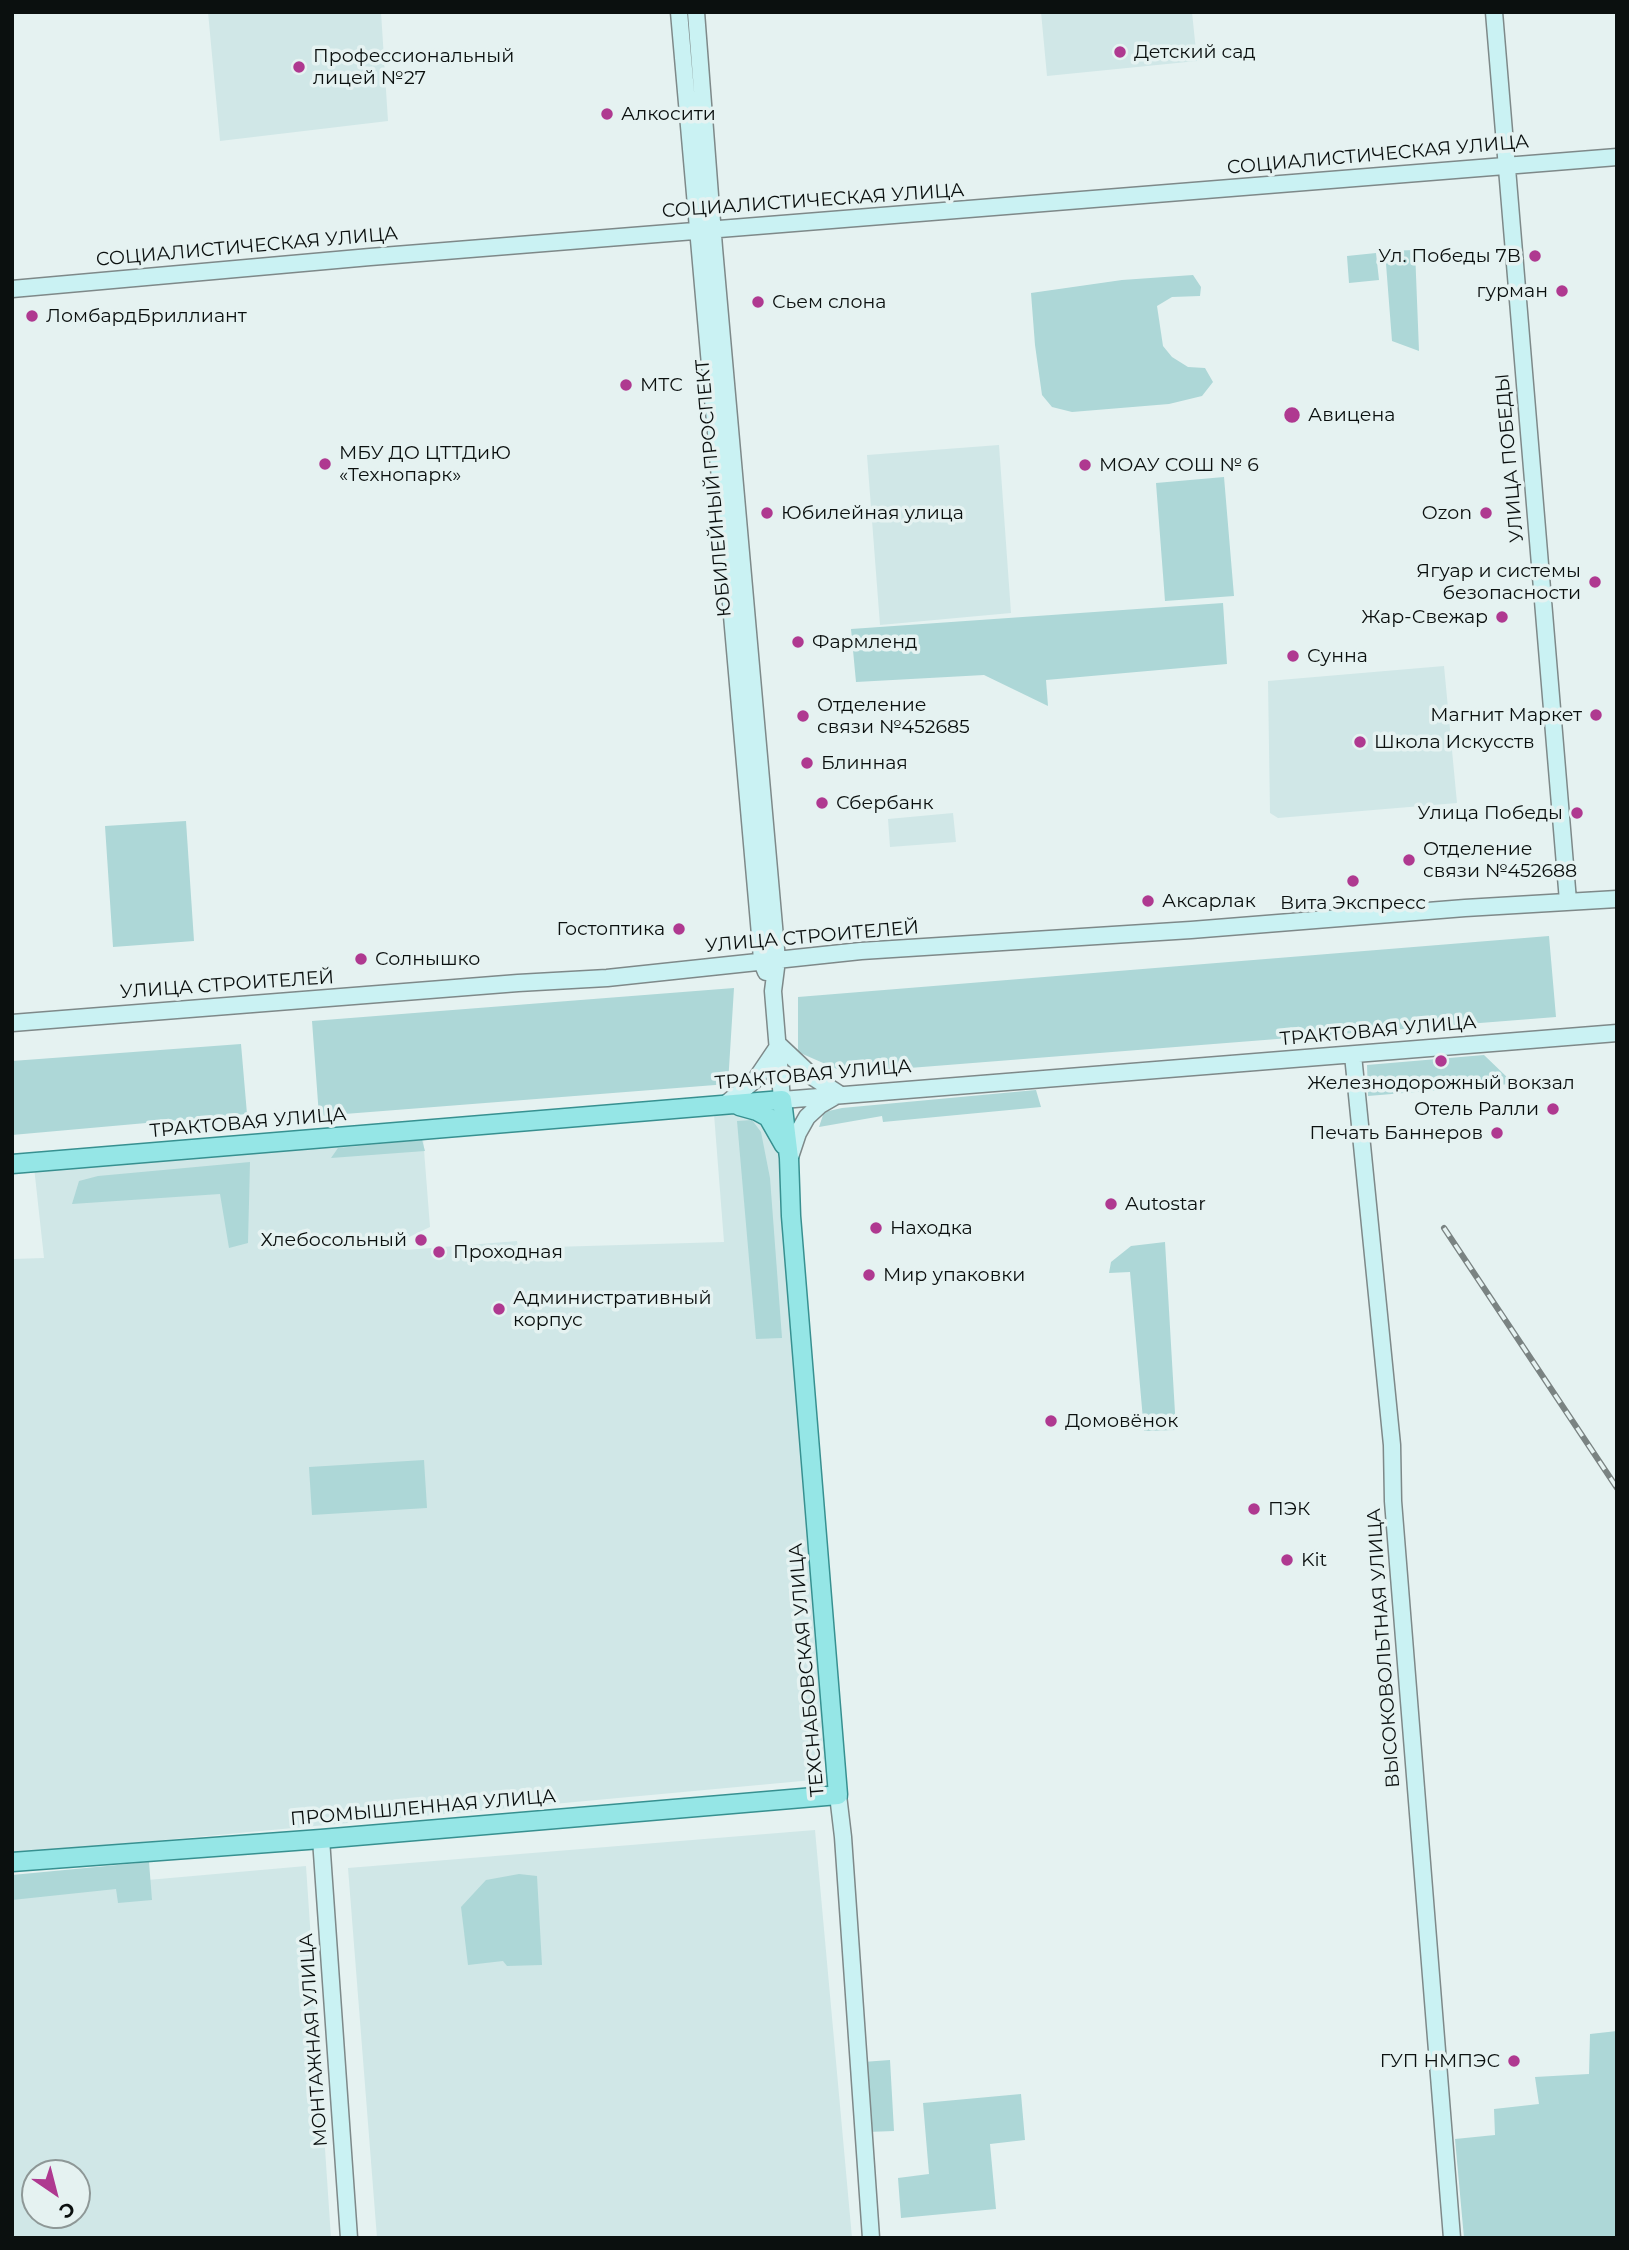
<!DOCTYPE html>
<meta charset="utf-8">
<style>
body{margin:0}
#map{position:relative;width:1629px;height:2250px;overflow:hidden;background:#e5f2f1;font-family:Montserrat,sans-serif}
canvas{display:block}
.frame{position:absolute;inset:0;border:14px solid #0b100f;pointer-events:none}
.north{position:absolute;left:21px;top:2159px;width:70px;height:70px;box-sizing:border-box;background:#e5f2f1;border:2px solid #8e9897;border-radius:50%;rotate:145deg;font-size:19px;font-weight:700;line-height:28px;text-align:center;color:#0b100f}
.north::after{content:'';display:block;margin:auto;width:24px;height:32px;background:#af3990;clip-path:polygon(50% 0,100% 100%,50% 72%,0 100%)}
</style>
<div id="map">
<canvas width="1629" height="2250"></canvas>
<div class="frame"></div>
<div class="north">С</div>
</div>
<script>
const context = document.querySelector('canvas').getContext('2d');
context.lineJoin = 'round';
function fillPath(path, color) {
  context.fillStyle = color;
  context.fill(path, 'evenodd');
}
function poly(rows) {
  const path = new Path2D();
  for (const r of rows) {
    path.moveTo(r[0], r[1]);
    for (let i = 2; i < r.length; i += 2) path.lineTo(r[i], r[i + 1]);
  }
  return path;
}
function strokePath(path, color, width, dash) {
  context.strokeStyle = color;
  context.lineWidth = width;
  context.lineCap = dash ? 'butt' : 'round';
  context.setLineDash(dash || []);
  context.stroke(path);
}
function drawText(font, color, halo, rows, align = 'center') {
  context.font = font + ' Montserrat,sans-serif';
  context.lineWidth = 7;
  context.setLineDash([]);
  context.textBaseline = 'middle';
  context.strokeStyle = halo;
  context.fillStyle = color;
  for (const [text, x, y, turn = 0] of rows) {
    context.save();
    context.translate(x, y);
    context.rotate((+turn || 0) * Math.PI / 180);
    context.textAlign = isNaN(turn) ? turn : align;
    if (halo) context.strokeText(text, 0, 0);
    context.fillText(text, 0, 0);
    context.restore();
  }
}
fillPath(poly([
 [208,12,381,12,388,121,220,141],
 [1041,12,1192,12,1197,61,1047,76],
 [999,445,1011,613,880,625,867,455],
 [1444,666,1457,803,1278,818,1270,813,1268,681],
 [953,813,956,842,890,847,888,819],
 [743,1111,760,1116,778,1148,828,1733,824,1763,813,1780,12,1854,12,1259,44,1258,34,1167,423,1137,430,1227,405,1239,406,1250,517,1241,518,1248,724,1242,714,1114],
 [815,1830,852,2238,377,2238,348,1868],
 [306,1866,331,2238,12,2238,12,1892],
 [35,2173,77,2173,77,2215,35,2215]
]), '#d0e7e7');
fillPath(poly([
 [1415,250,1419,351,1392,341,1385,251],
 [1376,253,1379,280,1349,283,1347,256],
 [1193,275,1201,287,1200,296,1172,297,1157,306,1163,346,1172,357,1188,367,1205,368,1213,382,1202,396,1169,404,1072,412,1052,407,1042,395,1035,345,1031,293,1122,280],
 [1224,477,1234,596,1165,601,1156,483],
 [1223,603,1227,664,1046,680,1048,706,984,675,856,682,851,629],
 [186,821,194,941,113,947,105,826],
 [1549,936,1556,1017,846,1073,798,1052,798,997],
 [734,988,728,1084,319,1116,312,1021],
 [241,1044,247,1114,12,1135,12,1061],
 [1484,1055,1509,1079,1511,1084,1368,1096,1367,1065],
 [1036,1090,1041,1107,883,1122,882,1116,819,1127,824,1112,842,1108],
 [752,1120,761,1132,770,1178,782,1338,756,1339,737,1121],
 [422,1140,425,1151,331,1158,338,1148],
 [250,1162,248,1243,229,1248,220,1194,72,1204,79,1181,98,1176],
 [1165,1242,1176,1430,1144,1431,1130,1272,1109,1273,1111,1262,1131,1246],
 [424,1460,427,1508,312,1515,309,1467],
 [149,1862,152,1900,118,1903,116,1889,12,1900,12,1875],
 [519,1874,537,1876,542,1965,507,1966,503,1961,468,1965,461,1907,486,1880],
 [1617,2031,1617,2238,1464,2238,1455,2139,1495,2135,1494,2109,1539,2104,1535,2077,1589,2074,1590,2034],
 [890,2060,894,2131,867,2132,863,2062],
 [1021,2094,1025,2140,990,2144,996,2209,901,2218,898,2178,929,2174,923,2103]
]), '#add7d7');
const secondary = poly([
 [679,12,761,946,762,962,766,972],
 [696,12,714,248,777,960,773,991,782,1100,1617,1033],
 [1494,12,1568,901],
 [12,289,370,257,1617,157],
 [12,1023,518,983,607,978,861,951,1191,930,1465,908,1617,899],
 [779,1045,813,1077,839,1094,820,1105,807,1117,798,1133,790,1157],
 [1353,1055,1392,1445,1393,1501,1452,2238],
 [727,1103,756,1079,779,1045],
 [838,1795,843,1837,871,2238],
 [321,1839,349,2238]
]);
const primary = poly([
 [739,1106,757,1111,768,1117,784,1145],
 [12,1164,782,1100,789,1158,791,1216,838,1795,321,1839,12,1862]
]);
strokePath(secondary, '#7e8989', 19);
strokePath(primary, '#379090', 21);
strokePath(secondary, '#caf2f3', 16);
strokePath(primary, '#95e6e6', 18);
const rail = poly([
 [1444,1228,1617,1488]
]);
strokePath(rail, '#7a8382', 6);
strokePath(rail, '#e5f2f1', 3.5, [10]);
for (const [x, y, r, color] of [
 [1120,52,7,"#af3990"],
 [299,67,7,"#af3990"],
 [607,114,7,"#af3990"],
 [1535,256,7,"#af3990"],
 [1562,291,7,"#af3990"],
 [758,302,7,"#af3990"],
 [32,316,7,"#af3990"],
 [626,385,7,"#af3990"],
 [1292,415,9,"#af3990"],
 [325,464,7,"#af3990"],
 [1085,465,7,"#af3990"],
 [767,513,7,"#af3990"],
 [1486,513,7,"#af3990"],
 [1595,582,7,"#af3990"],
 [1502,617,7,"#af3990"],
 [798,642,7,"#af3990"],
 [1293,656,7,"#af3990"],
 [1596,715,7,"#af3990"],
 [803,716,7,"#af3990"],
 [1360,742,7,"#af3990"],
 [807,763,7,"#af3990"],
 [822,803,7,"#af3990"],
 [1577,813,7,"#af3990"],
 [1409,860,7,"#af3990"],
 [1353,881,7,"#af3990"],
 [1148,901,7,"#af3990"],
 [679,929,7,"#af3990"],
 [361,959,7,"#af3990"],
 [1441,1061,7,"#af3990"],
 [1553,1109,7,"#af3990"],
 [1497,1133,7,"#af3990"],
 [1111,1204,7,"#af3990"],
 [876,1228,7,"#af3990"],
 [421,1240,7,"#af3990"],
 [439,1252,7,"#af3990"],
 [869,1275,7,"#af3990"],
 [499,1309,7,"#af3990"],
 [1051,1421,7,"#af3990"],
 [1254,1509,7,"#af3990"],
 [1287,1560,7,"#af3990"],
 [1514,2061,7,"#af3990"]
]) {
  const dot = new Path2D();
  dot.arc(x, y, r, 0, 2 * Math.PI);
  context.fillStyle = color;
  context.fill(dot);
  strokePath(dot, '#e5f2f1', 2.5);
}
drawText('19px', '#0b100f', '#e5f2f1', [
 ["Детский сад",1134,52],
 ["Профессиональный",313,56],
 ["лицей №27",313,78],
 ["Алкосити",621,114],
 ["Ул. Победы 7В",1521,256,"right"],
 ["гурман",1548,291,"right"],
 ["Сьем слона",772,302],
 ["ЛомбардБриллиант",46,316],
 ["МТС",640,385],
 ["Авицена",1308,415],
 ["МБУ ДО ЦТТДиЮ",339,453],
 ["«Технопарк»",339,475],
 ["МОАУ СОШ № 6",1099,465],
 ["Юбилейная улица",781,513],
 ["Ozon",1472,513,"right"],
 ["Ягуар и системы",1581,571,"right"],
 ["безопасности",1581,593,"right"],
 ["Жар-Свежар",1488,617,"right"],
 ["Фармленд",812,642],
 ["Сунна",1307,656],
 ["Отделение",817,705],
 ["связи №452685",817,727],
 ["Магнит Маркет",1582,715,"right"],
 ["Школа Искусств",1374,742],
 ["Блинная",821,763],
 ["Сбербанк",836,803],
 ["Улица Победы",1563,813,"right"],
 ["Отделение",1423,849],
 ["связи №452688",1423,871],
 ["Аксарлак",1162,901],
 ["Вита Экспресс",1353,903,"center"],
 ["Гостоптика",665,929,"right"],
 ["Солнышко",375,959],
 ["Железнодорожный вокзал",1441,1083,"center"],
 ["Отель Ралли",1539,1109,"right"],
 ["Печать Баннеров",1483,1133,"right"],
 ["Autostar",1125,1204],
 ["Находка",890,1228],
 ["Хлебосольный",407,1240,"right"],
 ["Проходная",453,1252],
 ["Мир упаковки",883,1275],
 ["Административный",513,1298],
 ["корпус",513,1320],
 ["Домовёнок",1065,1421],
 ["ПЭК",1268,1509],
 ["Kit",1301,1560],
 ["ГУП НМПЭС",1500,2061,"right"]
], 'left');
drawText('19px', '#0b100f', '#e5f2f1', [
 ["СОЦИАЛИСТИЧЕСКАЯ УЛИЦА",1378,155,-5],
 ["СОЦИАЛИСТИЧЕСКАЯ УЛИЦА",813,201,-4],
 ["СОЦИАЛИСТИЧЕСКАЯ УЛИЦА",247,247,-5],
 ["УЛИЦА ПОБЕДЫ",1510,458,-95],
 ["ЮБИЛЕЙНЫЙ ПРОСПЕКТ",714,488,-95],
 ["УЛИЦА СТРОИТЕЛЕЙ",812,937,-5],
 ["УЛИЦА СТРОИТЕЛЕЙ",227,985,-4],
 ["ТРАКТОВАЯ УЛИЦА",1378,1031,-5],
 ["ТРАКТОВАЯ УЛИЦА",813,1075,-5],
 ["ТРАКТОВАЯ УЛИЦА",248,1123,-5],
 ["ВЫСОКОВОЛЬТНАЯ УЛИЦА",1384,1648,-94],
 ["ТЕХСНАБОВСКАЯ УЛИЦА",807,1670,-95],
 ["ПРОМЫШЛЕННАЯ УЛИЦА",423,1808,-5],
 ["МОНТАЖНАЯ УЛИЦА",314,2040,-94]
]);
</script>
